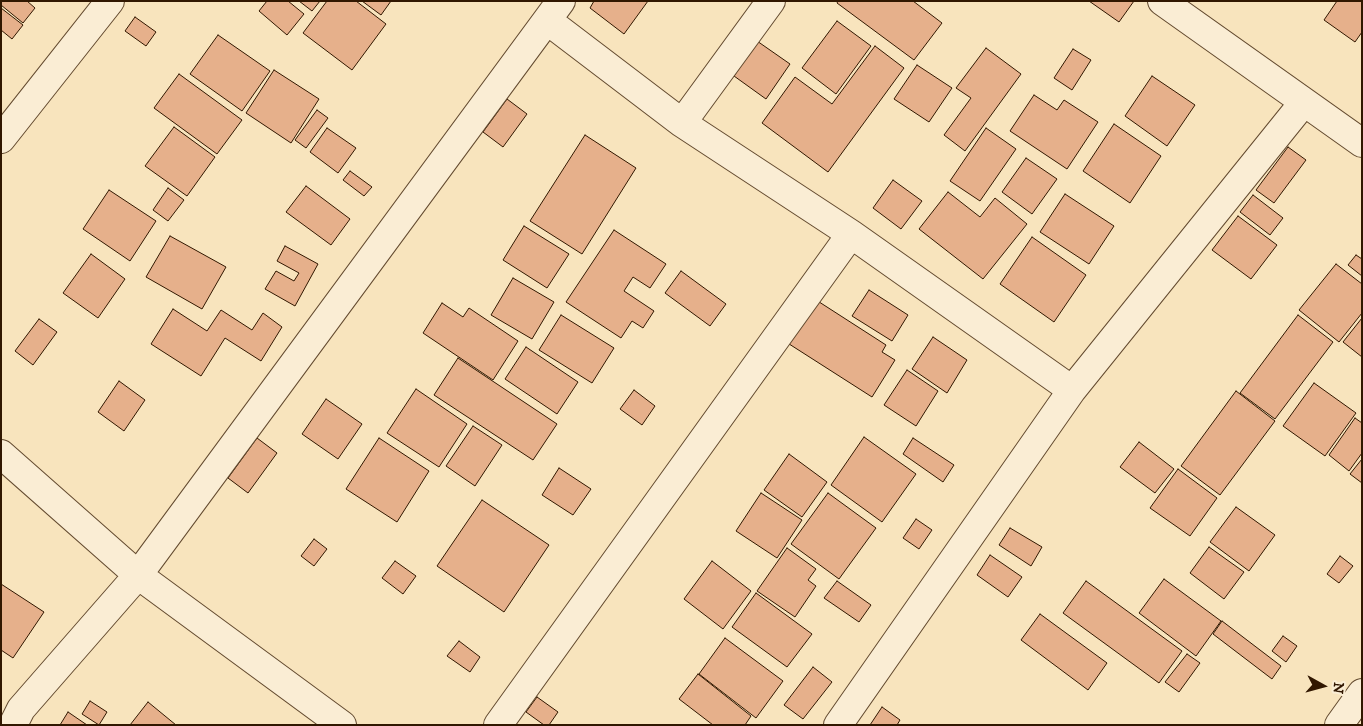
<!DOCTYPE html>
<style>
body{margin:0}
#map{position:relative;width:1363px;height:726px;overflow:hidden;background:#f8e4bd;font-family:"IM FELL DW Pica",serif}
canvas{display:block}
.frame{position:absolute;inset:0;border:2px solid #311700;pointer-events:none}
.north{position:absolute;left:1298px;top:661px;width:50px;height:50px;-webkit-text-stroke:4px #faedd4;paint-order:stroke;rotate:97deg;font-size:14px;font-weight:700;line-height:20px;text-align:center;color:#311700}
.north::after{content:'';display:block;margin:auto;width:18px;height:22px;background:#311700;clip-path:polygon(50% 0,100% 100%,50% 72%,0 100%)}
</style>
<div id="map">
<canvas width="1363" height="726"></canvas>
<div class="frame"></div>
<div class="north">N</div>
</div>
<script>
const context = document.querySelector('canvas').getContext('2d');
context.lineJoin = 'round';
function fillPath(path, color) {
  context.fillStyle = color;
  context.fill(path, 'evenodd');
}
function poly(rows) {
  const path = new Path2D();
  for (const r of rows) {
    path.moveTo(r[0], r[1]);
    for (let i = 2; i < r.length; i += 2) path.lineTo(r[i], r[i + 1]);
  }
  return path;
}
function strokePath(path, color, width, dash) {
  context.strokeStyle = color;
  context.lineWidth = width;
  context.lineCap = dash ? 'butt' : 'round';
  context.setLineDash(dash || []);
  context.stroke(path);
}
const building = poly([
 [1,1,27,1,35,8,23,23,1,5,1,1],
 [267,1,288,1,304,14,287,35,259,11,267,1],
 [299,1,320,1,312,11,299,1],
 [327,1,356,1,386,24,352,70,303,33,327,1],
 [362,1,391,1,381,15,362,1],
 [594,1,648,1,624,34,590,8,594,1],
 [838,1,913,1,942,23,914,60,837,3,838,1],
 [1089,1,1134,1,1119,22,1089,1],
 [1337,1,1362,1,1362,32,1355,42,1324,20,1337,1],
 [1,8,23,25,12,39,1,30,1,8],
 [135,17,156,32,146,46,125,31,135,17],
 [837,21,871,46,836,94,802,68,837,21],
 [218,35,270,71,242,111,190,74,218,35],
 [757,41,790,64,766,99,734,76,757,41],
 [875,46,904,68,828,172,762,123,795,77,832,104,875,46],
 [986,48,1021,74,965,151,944,135,971,98,956,88,986,48],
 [1073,49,1091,60,1072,90,1054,78,1073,49],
 [917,65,952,88,929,122,894,99,917,65],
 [274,70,319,99,291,143,246,113,274,70],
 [179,74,242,120,217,154,154,108,179,74],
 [1152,76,1195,105,1167,146,1125,116,1152,76],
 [1034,95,1057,110,1064,100,1098,122,1067,169,1010,131,1034,95],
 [507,99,527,114,503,147,483,132,507,99],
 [317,110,328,118,306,148,295,140,317,110],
 [1114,124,1161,156,1130,203,1083,171,1114,124],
 [174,127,215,157,187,196,145,166,174,127],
 [327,128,356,148,338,173,310,152,327,128],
 [986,128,1016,149,980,201,950,181,986,128],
 [585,135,636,168,582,254,530,221,585,135],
 [1288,147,1306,160,1274,203,1256,190,1288,147],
 [1026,158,1057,179,1032,214,1002,192,1026,158],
 [350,171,372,187,364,196,343,180,350,171],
 [893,180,922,201,901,229,873,208,893,180],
 [306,186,350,219,331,245,286,212,306,186],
 [168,188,184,200,168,221,153,210,168,188],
 [109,190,156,221,130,261,83,229,109,190],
 [948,192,980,217,995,198,1027,224,983,279,919,229,948,192],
 [1065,194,1114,226,1089,264,1040,232,1065,194],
 [1253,195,1283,218,1270,235,1240,212,1253,195],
 [1238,216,1277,245,1251,279,1212,250,1238,216],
 [524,226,569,254,547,288,503,260,524,226],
 [614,230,666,264,650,288,633,277,624,291,654,311,643,328,632,321,621,338,566,302,614,230],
 [170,236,226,267,202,309,146,277,170,236],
 [1032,237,1086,275,1054,322,1000,284,1032,237],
 [285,246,318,264,295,306,265,289,276,271,294,281,299,273,277,261,285,246],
 [91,254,125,279,98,318,63,293,91,254],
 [1356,255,1362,259,1362,276,1348,265,1356,255],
 [1336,264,1362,284,1362,313,1339,342,1299,310,1336,264],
 [681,271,726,304,710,326,665,293,681,271],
 [513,278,554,302,532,339,491,315,513,278],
 [869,290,908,315,892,341,852,316,869,290],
 [813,298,886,345,882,352,895,360,872,397,786,342,813,298],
 [442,303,463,317,469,308,518,341,493,380,423,333,442,303],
 [173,309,207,331,221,310,252,330,263,313,282,327,261,361,225,338,201,376,151,344,173,309],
 [561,315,614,348,592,383,539,350,561,315],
 [1298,315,1333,342,1275,419,1240,393,1298,315],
 [1362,318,1362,357,1343,342,1362,318],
 [39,319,57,332,33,365,15,351,39,319],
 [933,337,967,360,947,393,912,369,933,337],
 [526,347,578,382,557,414,505,379,526,347],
 [458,358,557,424,533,460,434,395,458,358],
 [907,370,938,391,916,426,884,405,907,370],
 [119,381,145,400,124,431,98,412,119,381],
 [1314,383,1356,413,1325,456,1283,426,1314,383],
 [416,389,467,424,439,467,387,433,416,389],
 [634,390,655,406,642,425,620,409,634,390],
 [1236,391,1275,421,1220,495,1181,466,1236,391],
 [326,399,362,424,338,459,302,434,326,399],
 [1355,418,1362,423,1362,453,1349,471,1329,455,1355,418],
 [473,426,502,445,475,486,446,466,473,426],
 [864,437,916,474,882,522,831,485,864,437],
 [257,438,277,453,248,493,228,478,257,438],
 [379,438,429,471,397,522,346,489,379,438],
 [913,438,954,465,943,482,903,454,913,438],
 [1139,442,1174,469,1155,493,1120,467,1139,442],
 [789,454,827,482,802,517,764,490,789,454],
 [1362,459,1362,483,1350,474,1362,459],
 [559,468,591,489,573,515,542,495,559,468],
 [1178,469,1217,498,1190,536,1150,508,1178,469],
 [761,493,802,520,777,558,736,531,761,493],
 [828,493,876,528,839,579,791,544,828,493],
 [482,500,549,545,504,612,437,566,482,500],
 [1236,507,1275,535,1249,571,1210,542,1236,507],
 [916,519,932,530,919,549,903,538,916,519],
 [1010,528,1042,547,1031,566,999,545,1010,528],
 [314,539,327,549,314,566,301,556,314,539],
 [1209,547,1244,572,1224,599,1190,573,1209,547],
 [787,548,816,569,808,580,816,586,795,617,757,591,787,548],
 [990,555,1022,577,1008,597,977,575,990,555],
 [1340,556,1353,566,1339,583,1327,574,1340,556],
 [395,561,416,576,403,594,382,578,395,561],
 [712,561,751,591,723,629,684,599,712,561],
 [1164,579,1221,621,1196,656,1139,613,1164,579],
 [837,581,871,605,859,622,824,598,837,581],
 [1086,581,1182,651,1159,683,1063,613,1086,581],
 [1,584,44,612,13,658,1,650,1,584],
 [756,593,812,634,787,667,732,627,756,593],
 [1040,614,1107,663,1088,690,1021,640,1040,614],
 [1222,621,1281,666,1272,679,1213,634,1222,621],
 [1283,636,1297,646,1286,662,1272,651,1283,636],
 [725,638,783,681,756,718,699,674,725,638],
 [459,641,480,657,470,672,447,656,459,641],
 [1187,654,1200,663,1179,692,1165,682,1187,654],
 [813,667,832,682,803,719,784,705,813,667],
 [698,674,751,716,745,725,713,725,679,699,698,674],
 [537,697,558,712,549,725,544,725,526,712,537,697],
 [90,701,107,712,99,725,82,714,90,701],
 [148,702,176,725,130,725,148,702],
 [882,707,900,720,897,725,870,725,882,707],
 [68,712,87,725,60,725,68,712]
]);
fillPath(building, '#e6b08b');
strokePath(building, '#311700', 1);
const minor = poly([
 [1162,1,1362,143],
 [548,21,682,123,851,234,1072,390],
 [682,123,771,1],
 [1,139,110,1],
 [1,454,138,575,342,725],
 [13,725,21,709,138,575,561,1],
 [498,725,851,234],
 [838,725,1072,390,1304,102],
 [1339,725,1362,693]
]);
strokePath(minor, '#634a2f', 30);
strokePath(minor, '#faedd4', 28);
</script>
